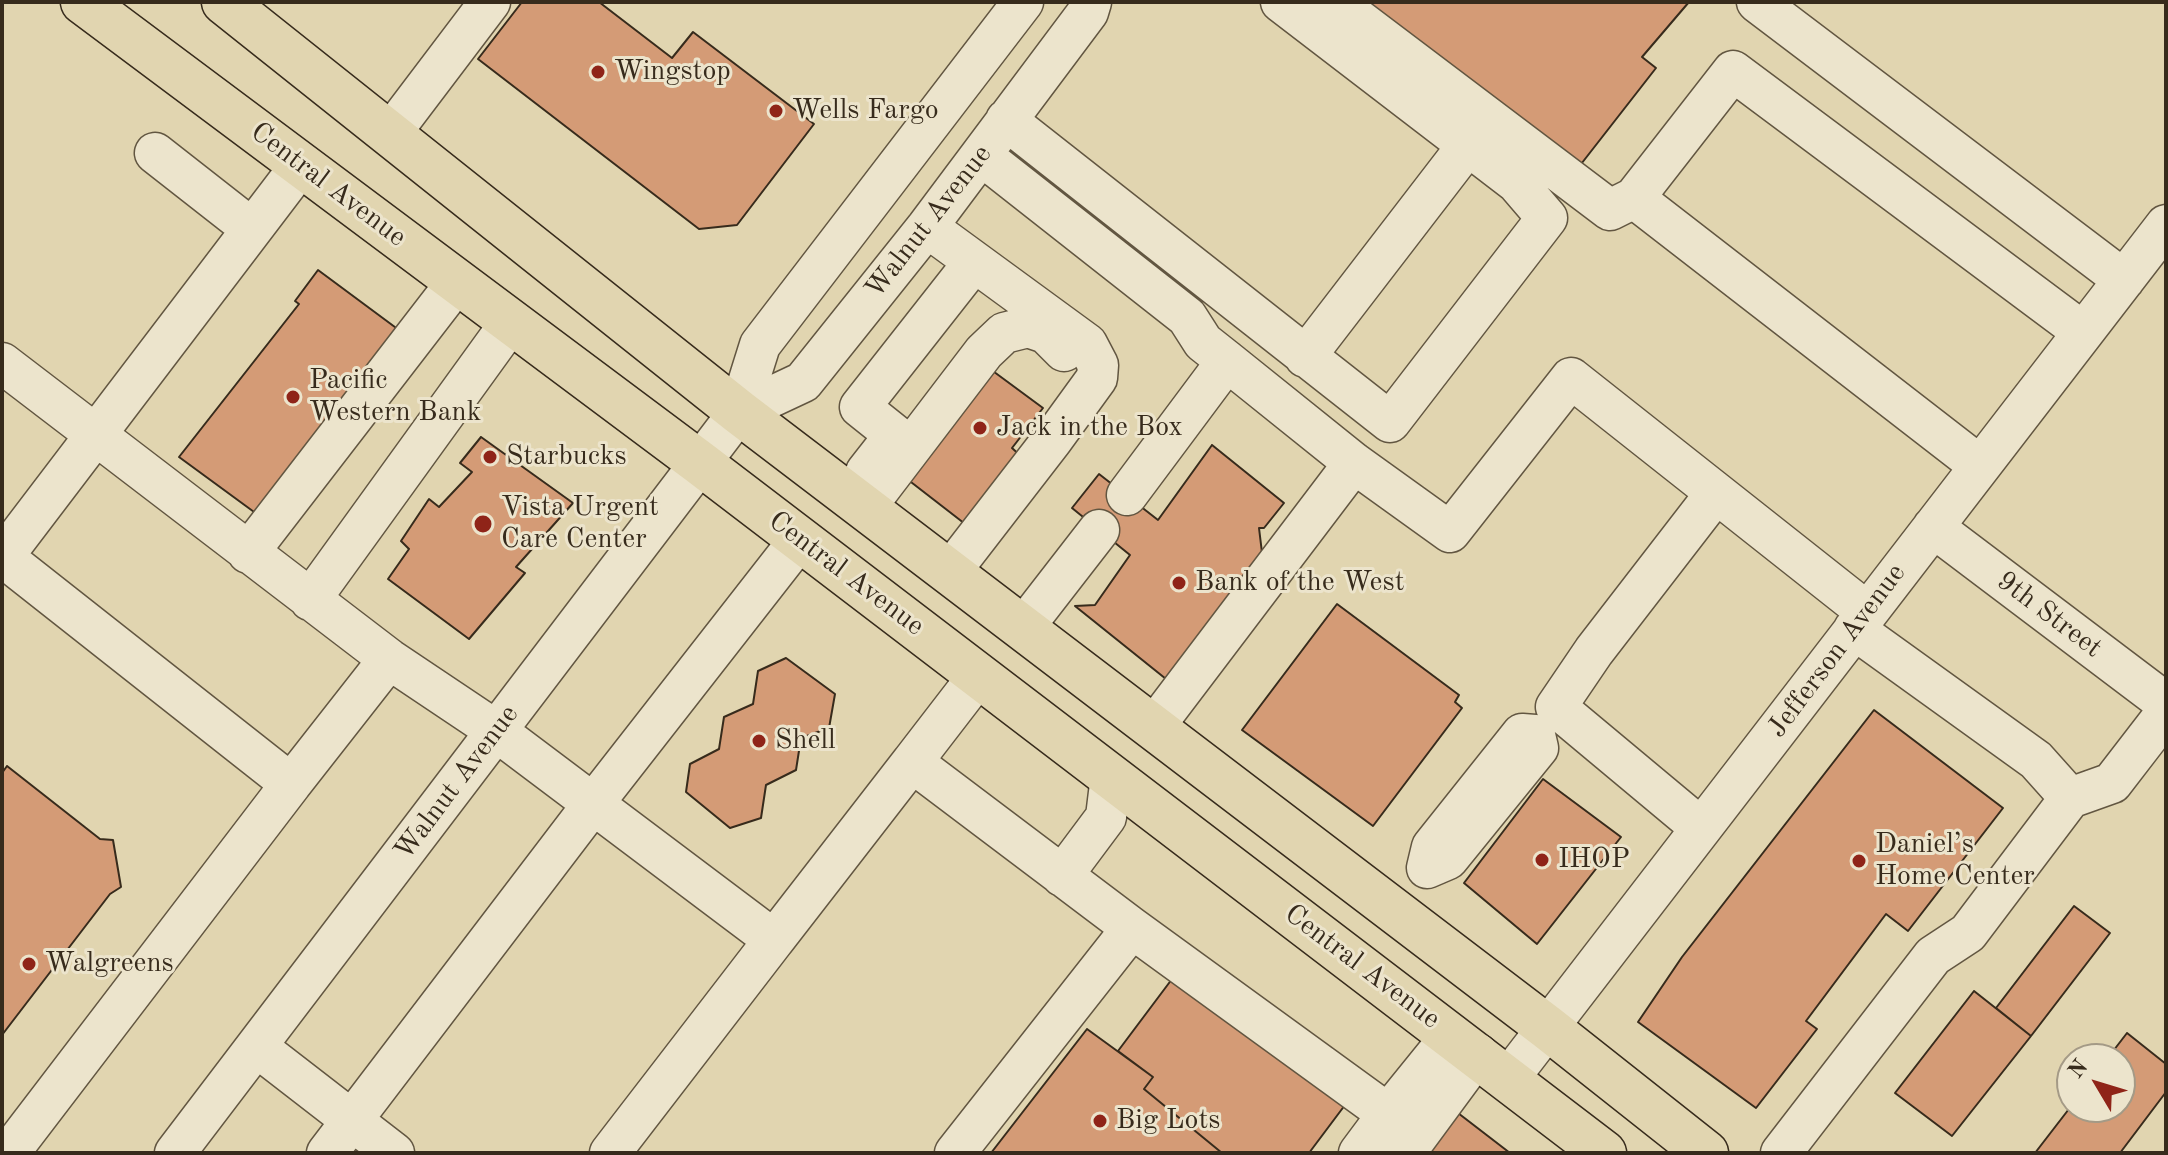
<!DOCTYPE html>
<meta charset="utf-8">
<style>
body{margin:0}
#map{position:relative;width:2168px;height:1155px;overflow:hidden;background:#e1d5b0;font-family:"Old Standard TT",serif}
canvas{display:block}
.frame{position:absolute;inset:0;border:4px solid #372b1c;pointer-events:none}
.north{position:absolute;left:2056px;top:1043px;width:80px;height:80px;box-sizing:border-box;background:#ece4cc;border:2px solid #a49a86;border-radius:50%;rotate:308deg;font-size:22px;font-weight:700;line-height:32px;text-align:center;color:#372b1c}
.north::after{content:'';display:block;margin:auto;width:28px;height:36px;background:#8f2418;clip-path:polygon(50% 0,100% 100%,50% 72%,0 100%)}
</style>
<div id="map">
<canvas width="2168" height="1155"></canvas>
<div class="frame"></div>
<div class="north">N</div>
</div>
<script>
const context = document.querySelector('canvas').getContext('2d');
context.lineJoin = 'round';
function fillPath(path, color) {
  context.fillStyle = color;
  context.fill(path, 'evenodd');
}
function poly(rows) {
  const path = new Path2D();
  for (const r of rows) {
    path.moveTo(r[0], r[1]);
    for (let i = 2; i < r.length; i += 2) path.lineTo(r[i], r[i + 1]);
  }
  return path;
}
function strokePath(path, color, width, dash) {
  context.strokeStyle = color;
  context.lineWidth = width;
  context.lineCap = dash ? 'butt' : 'round';
  context.setLineDash(dash || []);
  context.stroke(path);
}
function drawText(font, color, halo, rows, align = 'center') {
  context.font = font + ' "Old Standard TT",serif';
  context.lineWidth = 6;
  context.setLineDash([]);
  context.textBaseline = 'middle';
  context.strokeStyle = halo;
  context.fillStyle = color;
  for (const [text, x, y, turn = 0] of rows) {
    context.save();
    context.translate(x, y);
    context.rotate((+turn || 0) * Math.PI / 180);
    context.textAlign = isNaN(turn) ? turn : align;
    if (halo) context.strokeText(text, 0, 0);
    context.fillText(text, 0, 0);
    context.restore();
  }
}
const building = poly([
 [522,2,599,2,672,58,693,32,814,124,737,225,699,229,478,59,522,2],
 [1354,2,1689,2,1642,57,1656,68,1578,168,1354,2],
 [318,270,407,336,265,520,179,457,299,304,295,301,318,270],
 [982,363,1043,408,1012,448,1023,458,969,527,898,472,982,363],
 [481,437,573,503,516,567,525,573,469,639,388,579,409,549,401,541,429,499,439,507,472,472,460,463,481,437],
 [1212,445,1284,503,1264,528,1259,528,1263,561,1171,683,1075,606,1095,605,1130,555,1072,508,1099,474,1158,520,1212,445],
 [1337,604,1459,695,1455,702,1462,708,1373,826,1242,730,1337,604],
 [786,658,835,694,829,728,801,738,796,770,766,785,761,818,730,828,686,792,690,764,719,749,724,717,753,704,758,671,786,658],
 [1874,710,2003,808,1908,931,1886,914,1806,1021,1817,1029,1756,1108,1638,1022,1682,957,1874,710],
 [7,766,100,839,113,840,121,887,110,894,2,1035,2,773,7,766],
 [1543,779,1621,837,1537,944,1464,883,1543,779],
 [2074,906,2110,933,2031,1036,1996,1008,2074,906],
 [1172,979,1345,1105,1309,1153,1222,1153,1144,1089,1153,1077,1118,1051,1172,979],
 [1974,991,2031,1036,1952,1136,1895,1093,1974,991],
 [1087,1029,1153,1077,1144,1089,1222,1153,991,1153,1087,1029],
 [2127,1033,2166,1064,2166,1092,2120,1153,2035,1153,2072,1105,2072,1107,2120,1107,2120,1059,2107,1059,2127,1033],
 [1458,1113,1510,1153,1428,1153,1458,1113]
]);
fillPath(building, '#d49b76');
strokePath(building, '#372b1c', 2);
const minor = poly([
 [1335,2,1610,210,1634,198,1733,71,2083,332],
 [1757,2,2124,280],
 [1006,120,1390,422,1547,218,1517,183,1281,2],
 [390,134,490,2],
 [155,153,252,229],
 [981,155,1187,317,1203,342,1227,361,1354,463,1450,532,1571,378,1867,612],
 [1634,198,1980,466],
 [927,227,1087,344,1098,365,1097,378,1052,440,950,572],
 [1305,357,1468,145],
 [2,363,389,659,495,730,774,940,610,1153],
 [739,412,803,382,927,227,1088,12,1091,2],
 [866,472,895,435,860,407,974,262],
 [1127,495,1227,361],
 [865,508,984,352,1004,333,1028,327,1046,333,1064,351],
 [1933,527,2166,703],
 [248,553,457,282],
 [2,558,301,165],
 [310,600,511,322],
 [1023,628,1099,530],
 [1854,629,2036,760,2070,798],
 [1153,728,1354,463],
 [1522,734,1535,735,1538,748,1448,859,1427,868,1432,847,1522,734],
 [291,784,389,659],
 [1701,828,1556,707,1594,651,1716,493],
 [1062,876,1106,817,1111,776],
 [1132,928,1388,1114,1452,1035],
 [774,940,912,762],
 [257,1047,394,1153],
 [1509,1078,2166,225],
 [2,1147,9,1153,291,784,3,557],
 [175,1153,739,412,760,345,1023,2],
 [327,1153,593,804,800,539],
 [955,1153,1132,928,912,762,979,675],
 [1359,1153,1388,1114],
 [1405,1153,1478,1054],
 [1781,1153,1933,956,1968,933,2070,798,2112,783,2166,713]
]);
const major = poly([
 [83,2,700,463,1604,1153],
 [224,2,739,412,1548,1028,1706,1153]
]);
strokePath(minor, '#625641', 43);
strokePath(major, '#372b1c', 47);
strokePath(minor, '#ece4cc', 40);
strokePath(major, '#e1d5b0', 44);
for (const [x, y, r, color] of [
 [598,72,8,"#8f2418"],
 [776,111,8,"#8f2418"],
 [293,397,8,"#8f2418"],
 [980,428,8,"#8f2418"],
 [490,457,8,"#8f2418"],
 [483,524,10,"#8f2418"],
 [1179,583,8,"#8f2418"],
 [759,741,8,"#8f2418"],
 [1542,860,8,"#8f2418"],
 [1859,861,8,"#8f2418"],
 [29,964,8,"#8f2418"],
 [1100,1121,8,"#8f2418"]
]) {
  const dot = new Path2D();
  dot.arc(x, y, r, 0, 2 * Math.PI);
  context.fillStyle = color;
  context.fill(dot);
  strokePath(dot, '#ece4cc', 3);
}
drawText('28px', '#372b1c', '#ece4cc', [
 ["Wingstop",614,72],
 ["Wells Fargo",792,111],
 ["Pacific",309,381],
 ["Western Bank",309,413],
 ["Jack in the Box",996,428],
 ["Starbucks",506,457],
 ["Vista Urgent",501,508],
 ["Care Center",501,540],
 ["Bank of the West",1195,583],
 ["Shell",775,741],
 ["Daniel’s",1875,845],
 ["Home Center",1875,877],
 ["IHOP",1558,860],
 ["Walgreens",45,964],
 ["Big Lots",1116,1121]
], 'left');
drawText('28px', '#372b1c', '#ece4cc', [
 ["Central Avenue",328,185,37],
 ["Walnut Avenue",929,222,-52],
 ["Central Avenue",846,574,37],
 ["9th Street",2049,615,37],
 ["Jefferson Avenue",1837,651,-53],
 ["Walnut Avenue",457,783,-53],
 ["Central Avenue",1362,967,37]
]);
</script>
